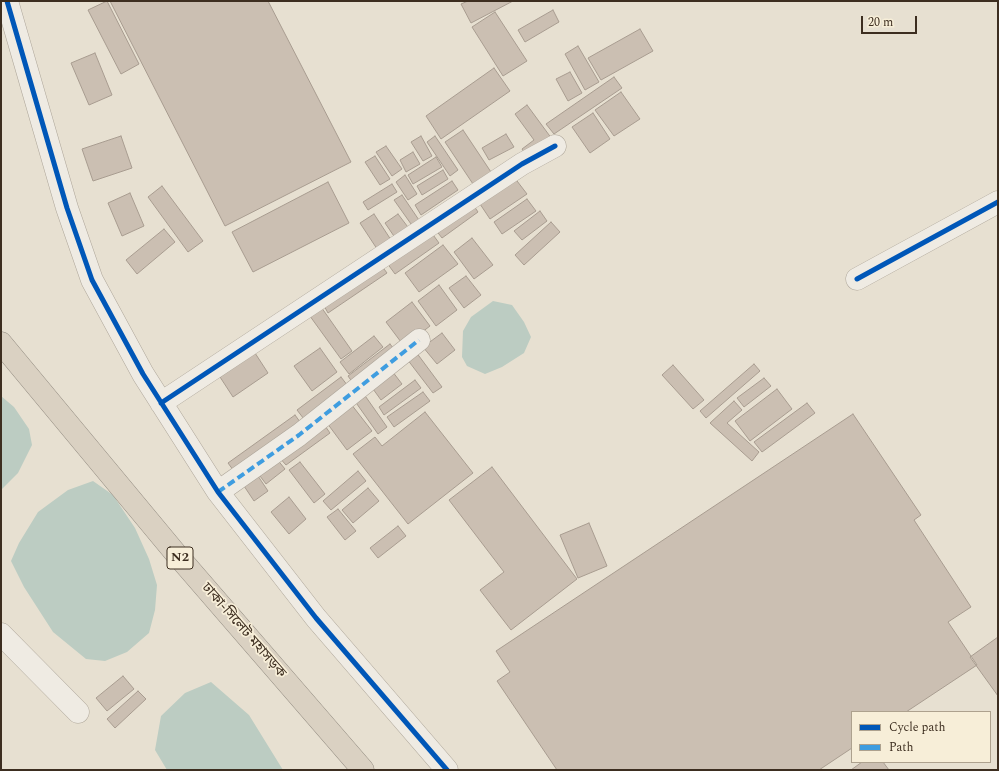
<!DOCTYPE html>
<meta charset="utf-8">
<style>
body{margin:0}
#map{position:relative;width:999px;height:771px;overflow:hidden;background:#e7e0d1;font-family:Spectral,serif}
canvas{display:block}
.frame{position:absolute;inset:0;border:2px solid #3d2e20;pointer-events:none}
.legend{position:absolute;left:851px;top:711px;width:140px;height:52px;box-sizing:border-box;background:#f7eed8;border:1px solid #ada18e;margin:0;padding:5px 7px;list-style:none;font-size:12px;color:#3d2e20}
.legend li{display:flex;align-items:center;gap:8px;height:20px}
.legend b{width:20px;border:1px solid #ada18e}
.scale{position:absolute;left:861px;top:16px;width:56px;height:18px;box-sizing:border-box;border:2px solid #3d2e20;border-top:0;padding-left:5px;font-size:12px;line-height:14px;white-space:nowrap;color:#3d2e20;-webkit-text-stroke:3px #f7eed8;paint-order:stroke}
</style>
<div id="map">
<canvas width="999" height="771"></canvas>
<div class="frame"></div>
<ul class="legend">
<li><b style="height:5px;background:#0057b8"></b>Cycle path</li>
<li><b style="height:5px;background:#3f9de0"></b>Path</li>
</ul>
<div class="scale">20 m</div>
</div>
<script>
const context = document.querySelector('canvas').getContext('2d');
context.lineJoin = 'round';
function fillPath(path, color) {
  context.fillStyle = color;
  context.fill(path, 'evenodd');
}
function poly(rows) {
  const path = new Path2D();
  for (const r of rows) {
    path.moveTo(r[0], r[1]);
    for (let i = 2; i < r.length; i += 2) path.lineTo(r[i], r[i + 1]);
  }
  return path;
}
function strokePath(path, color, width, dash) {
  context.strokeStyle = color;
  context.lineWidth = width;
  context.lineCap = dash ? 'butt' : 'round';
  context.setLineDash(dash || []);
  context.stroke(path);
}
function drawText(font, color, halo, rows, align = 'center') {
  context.font = font + ' Spectral,"Noto Sans Bengali",serif';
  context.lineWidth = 3.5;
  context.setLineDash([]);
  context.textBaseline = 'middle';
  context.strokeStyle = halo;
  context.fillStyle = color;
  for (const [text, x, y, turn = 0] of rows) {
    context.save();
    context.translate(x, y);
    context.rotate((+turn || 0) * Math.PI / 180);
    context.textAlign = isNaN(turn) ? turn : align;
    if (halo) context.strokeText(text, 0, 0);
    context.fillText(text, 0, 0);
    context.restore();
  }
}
fillPath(poly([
 [493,301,512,305,524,322,531,337,524,353,502,367,485,374,467,366,462,357,463,331,471,317],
 [1,396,14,407,29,429,32,445,18,473,1,490],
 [93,481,113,495,135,528,149,559,157,585,155,610,149,633,127,652,105,661,86,659,53,632,24,587,11,561,19,543,38,512,68,490],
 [211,682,249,715,283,770,167,770,155,750,161,716,185,693]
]), '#bcccc2');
const building = poly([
 [107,1,139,64,121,74,88,10,107,1],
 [110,1,268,1,351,162,225,226,110,1],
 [468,1,513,1,471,23,461,4,468,1],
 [553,10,559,22,525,42,518,30,553,10],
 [495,12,527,61,503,76,472,27,495,12],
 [640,29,653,51,601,80,588,58,640,29],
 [578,46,599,82,585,90,565,54,578,46],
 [95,53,112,95,89,105,71,63,95,53],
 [494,68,510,91,441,139,426,116,494,68],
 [570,72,582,93,568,101,556,79,570,72],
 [614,77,622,88,554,134,546,124,614,77],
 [621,92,640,119,614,136,595,110,621,92],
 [527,105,552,139,528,158,522,149,534,140,515,114,527,105],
 [593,113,610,139,590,153,572,127,593,113],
 [463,130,491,172,473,184,445,142,463,130],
 [506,134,514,147,489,160,482,148,506,134],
 [121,136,132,168,93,181,82,149,121,136],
 [421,136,432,156,423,161,411,142,421,136],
 [435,136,458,170,450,176,427,142,435,136],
 [386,146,402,169,392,176,376,152,386,146],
 [413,152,420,164,406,172,400,160,413,152],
 [375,156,390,179,380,185,365,162,375,156],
 [436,157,442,167,413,184,408,175,436,157],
 [443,170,448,179,422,195,417,186,443,170],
 [405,175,417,194,408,200,396,182,405,175],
 [514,177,527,194,490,219,478,201,514,177],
 [452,181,458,190,421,215,415,205,452,181],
 [328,182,349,223,253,272,232,232,328,182],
 [392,184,397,192,368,210,363,202,392,184],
 [162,186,203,241,188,252,148,197,162,186],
 [130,193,144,226,122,236,108,203,130,193],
 [402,195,423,226,416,231,394,200,402,195],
 [527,199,536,211,502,234,494,222,527,199],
 [472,203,478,212,442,238,435,229,472,203],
 [540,211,547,221,522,240,514,231,540,211],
 [374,214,395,246,381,255,360,223,374,214],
 [398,214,414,235,400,245,385,223,398,214],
 [551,222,560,232,524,265,515,255,551,222],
 [164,229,175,242,137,274,126,260,164,229],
 [431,232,439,243,395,274,387,263,431,232],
 [472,238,493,265,474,279,454,252,472,238],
 [443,245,458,264,419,292,405,273,443,245],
 [381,265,387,273,328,313,323,304,381,265],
 [466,276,481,295,464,308,449,288,466,276],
 [439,285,457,310,436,326,418,301,439,285],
 [412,302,430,326,404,346,386,322,412,302],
 [319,304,352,351,341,359,307,312,319,304],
 [442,333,455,350,437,364,423,347,442,333],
 [374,336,383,347,349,374,340,362,374,336],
 [390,344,398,354,355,386,348,376,390,344],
 [320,348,337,372,312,391,294,366,320,348],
 [416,352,442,387,433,393,407,359,416,352],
 [255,353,268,373,233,397,220,377,255,353],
 [754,364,760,371,706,418,700,411,754,364],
 [673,365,704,400,693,409,662,375,673,365],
 [389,367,402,384,381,400,368,382,389,367],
 [341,377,351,390,307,423,297,410,341,377],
 [764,378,771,386,744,407,737,398,764,378],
 [415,380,421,388,384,415,379,407,415,380],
 [777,389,792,409,750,441,735,421,777,389],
 [361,390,387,427,378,434,352,397,361,390],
 [423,392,430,401,394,427,387,417,423,392],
 [734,401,742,410,727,423,759,452,752,461,710,423,734,401],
 [807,403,815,413,762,452,754,442,807,403],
 [351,404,372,431,347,450,327,423,351,404],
 [425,412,473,473,408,524,353,454,375,437,382,446,425,412],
 [853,414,921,515,914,520,971,607,948,622,977,665,906,712,852,712,852,748,819,770,557,770,497,681,510,672,496,651,853,414],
 [295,415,303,426,236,474,228,463,295,415],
 [323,423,330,433,286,465,278,456,323,423],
 [276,458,285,469,266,484,257,472,276,458],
 [300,462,325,494,314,503,289,470,300,462],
 [492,467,577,579,511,630,480,590,504,572,449,500,492,467],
 [358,471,366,481,331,510,323,501,358,471],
 [256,473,268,491,254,501,242,483,256,473],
 [368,488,379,501,353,523,342,510,368,488],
 [289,497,306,519,289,534,271,512,289,497],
 [338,509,356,531,345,540,327,517,338,509],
 [589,523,607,566,578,578,560,535,589,523],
 [398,526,406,536,378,558,370,548,398,526],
 [998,637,998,696,970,657,998,637],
 [123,676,134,689,107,711,96,698,123,676],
 [138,691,146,699,115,728,107,719,138,691],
 [862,762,883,762,889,770,851,770,862,762]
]);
fillPath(building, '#cbbfb2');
strokePath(building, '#a89c90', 1);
const minor = poly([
 [7,1,67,208,92,280,143,374,218,492,316,618,447,770],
 [857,279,998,202],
 [161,403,522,164,555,146],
 [218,492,299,435,419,340],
 [1,634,78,712]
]);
const highway = poly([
 [1,343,177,555,363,770]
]);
strokePath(minor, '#ada599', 23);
strokePath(highway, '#928b80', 23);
strokePath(minor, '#efebe3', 22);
strokePath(highway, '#dad1c2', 22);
strokePath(poly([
 [218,492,299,435,419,340]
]), '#3f9de0', 4, [8, 4]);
strokePath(poly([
 [7,1,67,208,92,280,143,374,218,492,316,618,447,770],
 [857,279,998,202],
 [161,403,522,164,555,146]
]), '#0057b8', 5);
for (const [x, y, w] of [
 [180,558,26]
]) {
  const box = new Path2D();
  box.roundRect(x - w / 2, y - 11, w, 22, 3);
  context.fillStyle = '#f7eed8';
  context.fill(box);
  strokePath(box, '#3d2e20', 1);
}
drawText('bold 13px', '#3d2e20', null, [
 ["N2",180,558]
]);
drawText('14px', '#3d2e20', '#f7eed8', [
 ["ঢাকা-সিলেট মহাসড়ক",243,631,49]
]);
</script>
